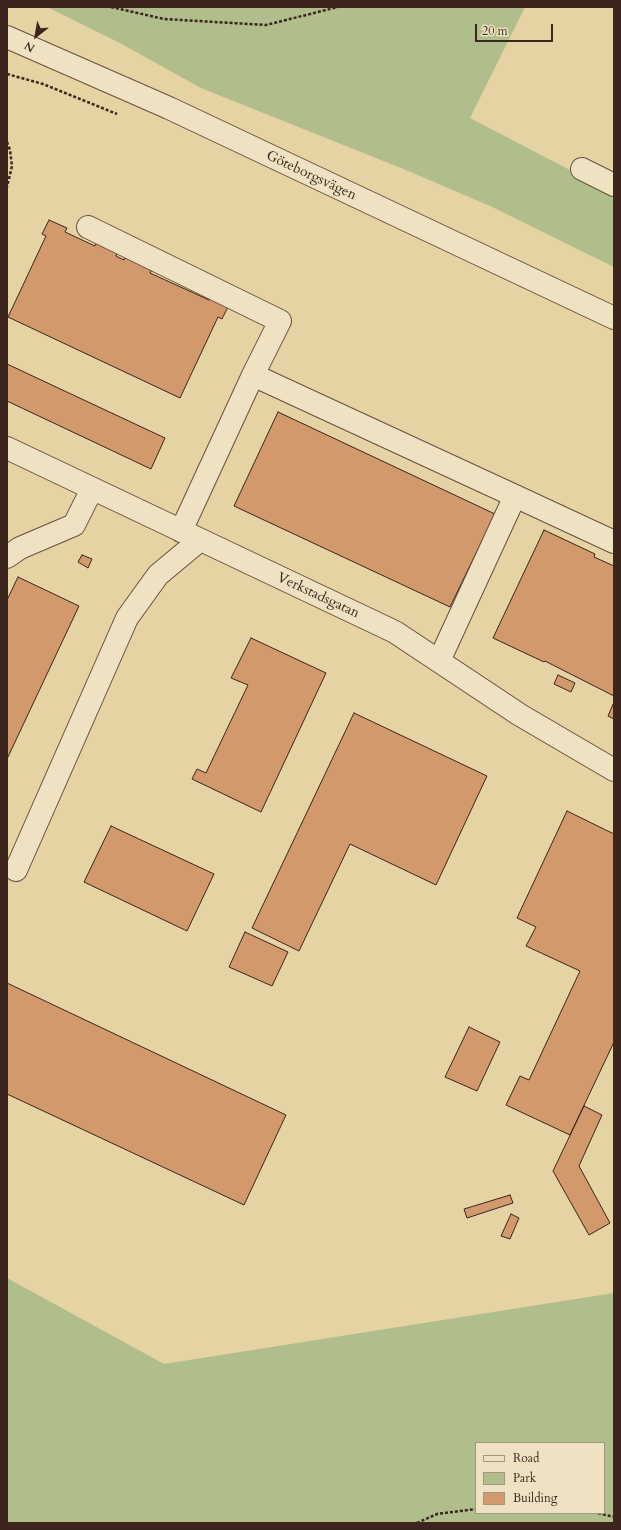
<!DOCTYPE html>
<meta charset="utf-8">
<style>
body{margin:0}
#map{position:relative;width:621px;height:1530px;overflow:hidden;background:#e5d3a3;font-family:Cardo,serif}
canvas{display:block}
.frame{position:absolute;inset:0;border:8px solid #3b251c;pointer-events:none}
.legend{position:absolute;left:475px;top:1442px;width:130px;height:72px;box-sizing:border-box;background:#eee2c3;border:1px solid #a69680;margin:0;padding:5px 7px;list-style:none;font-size:12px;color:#3b251c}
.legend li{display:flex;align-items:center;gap:8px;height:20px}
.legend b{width:20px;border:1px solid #a69680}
.north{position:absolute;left:16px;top:16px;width:40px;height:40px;-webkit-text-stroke:3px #eee2c3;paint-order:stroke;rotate:211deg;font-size:11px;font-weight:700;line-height:16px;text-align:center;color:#3b251c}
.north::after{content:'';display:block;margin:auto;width:14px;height:18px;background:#3b251c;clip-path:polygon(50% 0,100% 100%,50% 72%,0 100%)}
.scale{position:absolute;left:475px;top:24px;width:78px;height:18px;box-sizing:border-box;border:2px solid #3b251c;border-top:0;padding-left:5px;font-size:12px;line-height:14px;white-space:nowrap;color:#3b251c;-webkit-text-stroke:3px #eee2c3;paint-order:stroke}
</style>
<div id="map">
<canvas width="621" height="1530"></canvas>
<div class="frame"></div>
<ul class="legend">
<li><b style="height:5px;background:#eee2c3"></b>Road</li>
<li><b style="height:11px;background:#afbe8a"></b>Park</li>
<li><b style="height:11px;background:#d1996c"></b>Building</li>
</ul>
<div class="north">N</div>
<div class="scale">20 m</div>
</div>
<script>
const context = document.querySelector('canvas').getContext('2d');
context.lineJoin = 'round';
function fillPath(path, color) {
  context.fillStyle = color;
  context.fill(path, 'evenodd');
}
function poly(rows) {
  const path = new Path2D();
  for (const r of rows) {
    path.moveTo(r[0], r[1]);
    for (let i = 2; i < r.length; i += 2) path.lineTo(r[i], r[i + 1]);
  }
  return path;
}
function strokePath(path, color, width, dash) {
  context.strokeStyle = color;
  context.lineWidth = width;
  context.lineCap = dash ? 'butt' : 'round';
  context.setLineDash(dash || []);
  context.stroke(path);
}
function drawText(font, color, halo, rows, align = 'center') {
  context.font = font + ' Cardo,serif';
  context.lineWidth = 4;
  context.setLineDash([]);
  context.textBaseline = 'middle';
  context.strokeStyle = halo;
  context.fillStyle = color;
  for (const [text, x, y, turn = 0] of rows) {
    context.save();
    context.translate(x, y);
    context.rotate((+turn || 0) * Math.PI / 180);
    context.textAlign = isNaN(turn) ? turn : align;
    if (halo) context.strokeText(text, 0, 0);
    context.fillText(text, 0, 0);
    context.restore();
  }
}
fillPath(poly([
 [47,7,525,7,470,118,614,193,614,267,490,206,406,170,201,88,118,42],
 [7,1278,164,1364,614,1293,614,1523,7,1523],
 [476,1443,604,1443,604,1513,476,1513]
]), '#afbe8a');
const building = poly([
 [49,220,67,228,65,232,95,246,98,240,118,250,116,256,124,260,125,256,152,269,150,273,209,300,211,296,229,305,222,319,218,317,180,398,8,317,46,236,42,234,49,220],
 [7,364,165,438,151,469,7,401,7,364],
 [278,412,495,514,450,607,234,506,278,412],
 [544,530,595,554,594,557,614,566,614,696,545,661,544,662,493,638,544,530],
 [82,555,92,559,88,568,78,562,82,555],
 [18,577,79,606,7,759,7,600,18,577],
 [251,638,326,673,261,812,192,779,197,769,206,773,248,685,231,678,251,638],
 [558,675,575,683,571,692,554,684,558,675],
 [614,702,614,719,608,716,614,702],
 [354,713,487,776,436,885,350,844,299,951,252,928,354,713],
 [567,811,614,834,614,1042,570,1135,506,1105,520,1076,529,1080,580,971,526,946,536,927,517,918,567,811],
 [111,826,214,874,187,931,84,882,111,826],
 [245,932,288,952,272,986,229,967,245,932],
 [7,983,286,1115,244,1205,7,1094,7,983],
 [469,1027,500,1042,477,1091,445,1077,469,1027],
 [584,1106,602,1115,579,1166,610,1223,589,1235,553,1171,584,1106],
 [510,1195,513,1203,467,1218,464,1209,510,1195],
 [511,1214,519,1218,510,1239,501,1236,511,1214]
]);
fillPath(building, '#d1996c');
strokePath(building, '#3b251c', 1);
const minor = poly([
 [7,37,169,108,614,318],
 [582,169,614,185],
 [88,227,280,321,253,375],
 [7,448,395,632,520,715,614,770],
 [515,496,614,542],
 [181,531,253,375,515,496,439,661],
 [7,557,20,548,74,525,92,489],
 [16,870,127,618,158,575,200,540]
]);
strokePath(minor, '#66503e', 24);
strokePath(poly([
 [111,7,164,19,266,25,338,7],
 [7,74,43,84,117,114],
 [7,142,10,150,12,166,7,187],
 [598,1513,614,1517],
 [417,1523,437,1514,476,1509]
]), '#3b251c', 2.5, [3, 2]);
strokePath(minor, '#eee2c3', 22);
drawText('14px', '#3b251c', '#eee2c3', [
 ["Göteborgsvägen",311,176,25],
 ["Verkstadsgatan",318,596,25]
]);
</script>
